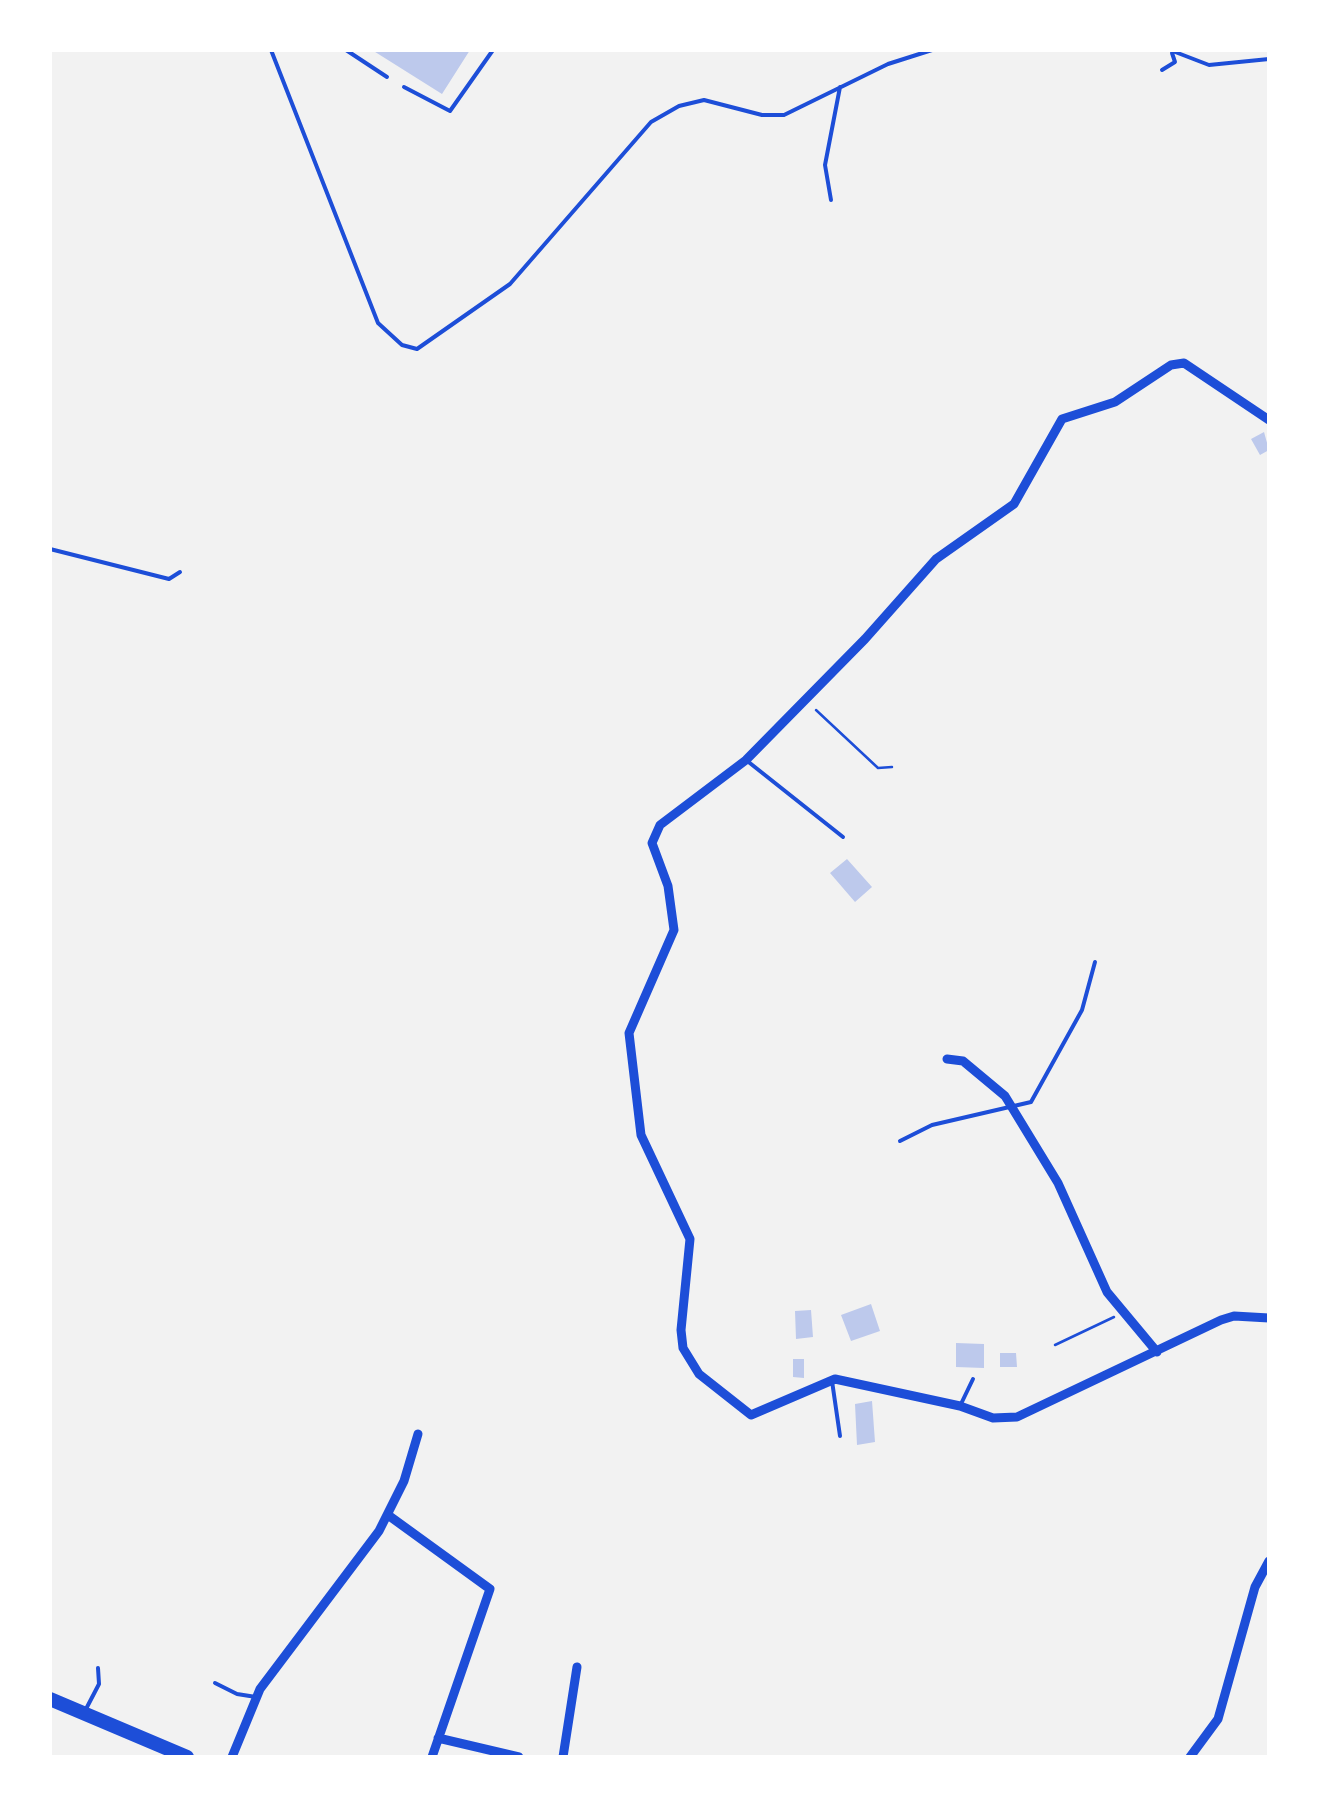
<!DOCTYPE html>
<style>
body{margin:0}
#map{position:relative;width:1319px;height:1807px;overflow:hidden;background:#f2f2f2;font-family:"Public Sans",sans-serif}
canvas{display:block}
.frame{position:absolute;inset:0;border:52px solid #fff;pointer-events:none}
</style>
<div id="map">
<canvas width="1319" height="1807"></canvas>
<div class="frame"></div>
</div>
<script>
const context = document.querySelector('canvas').getContext('2d');
context.lineJoin = 'round';
function fillPath(path, color) {
  context.fillStyle = color;
  context.fill(path, 'evenodd');
}
function poly(rows) {
  const path = new Path2D();
  for (const r of rows) {
    path.moveTo(r[0], r[1]);
    for (let i = 2; i < r.length; i += 2) path.lineTo(r[i], r[i + 1]);
  }
  return path;
}
function strokePath(path, color, width, dash) {
  context.strokeStyle = color;
  context.lineWidth = width;
  context.lineCap = dash ? 'butt' : 'round';
  context.setLineDash(dash || []);
  context.stroke(path);
}
fillPath(poly([
 [372,50,470,50,442,94],
 [1264,432,1269,450,1260,455,1251,439],
 [847,859,872,887,855,902,830,873],
 [871,1304,880,1331,851,1341,841,1315],
 [811,1310,813,1337,796,1339,795,1311],
 [956,1343,984,1344,984,1368,956,1367],
 [1000,1353,1016,1353,1017,1367,1000,1367],
 [793,1359,804,1359,804,1378,793,1377],
 [872,1401,875,1442,857,1445,855,1404]
]), '#bdc9ec');
strokePath(poly([
 [816,710,878,768,892,767],
 [1055,1345,1114,1317]
]), '#1d4ed8', 2.5);
strokePath(poly([
 [271,50,378,323,402,345,417,349,510,284,651,122,679,106,704,100,762,115,784,115,888,64,932,50],
 [346,50,387,77],
 [1170,50,1209,65,1269,59],
 [1162,70,1175,62,1172,53],
 [404,87,450,111,493,50],
 [831,200,825,165,840,87],
 [50,549,169,579,180,572],
 [746,760,843,837],
 [900,1141,932,1125,1031,1102,1082,1010,1095,962],
 [832,1381,840,1436],
 [960,1406,973,1379],
 [215,1683,237,1694,256,1697],
 [86,1709,99,1684,98,1668]
]), '#1d4ed8', 4);
strokePath(poly([
 [1269,420,1184,363,1171,365,1115,402,1062,419,1014,504,936,559,865,639,746,760,660,825,652,843,668,886,674,930,629,1033,641,1135,690,1239,681,1330,683,1348,699,1374,751,1415,835,1379,960,1406,993,1418,1017,1417,1221,1320,1234,1316,1269,1318],
 [947,1059,963,1061,1005,1096,1058,1183,1107,1292,1157,1352],
 [388,1515,490,1589,432,1757],
 [438,1738,519,1757],
 [232,1757,260,1689,379,1531,404,1481,418,1434],
 [563,1757,577,1667],
 [1190,1757,1218,1719,1255,1587,1269,1561]
]), '#1d4ed8', 9);
strokePath(poly([
 [50,1699,187,1757]
]), '#1d4ed8', 14);
</script>
